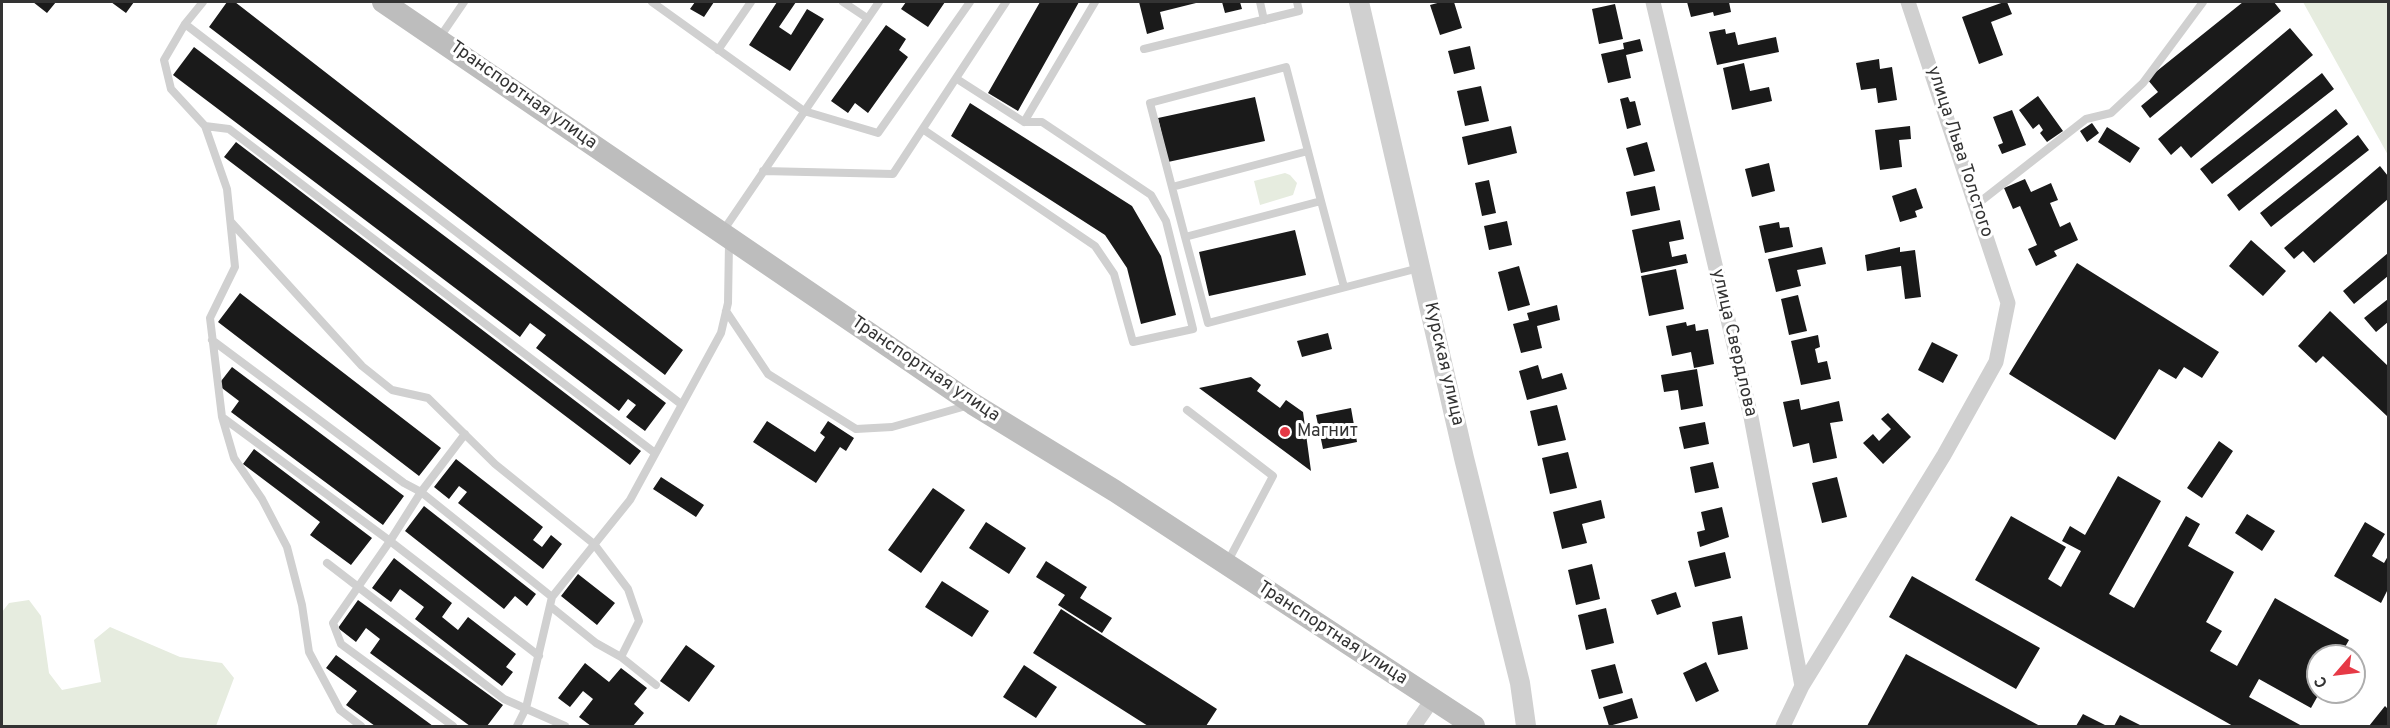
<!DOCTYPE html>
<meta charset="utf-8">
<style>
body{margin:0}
#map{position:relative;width:2390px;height:728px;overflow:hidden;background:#fff;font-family:Overpass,sans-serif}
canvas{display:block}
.frame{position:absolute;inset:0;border:3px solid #333;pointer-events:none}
.north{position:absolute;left:2306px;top:644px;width:60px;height:60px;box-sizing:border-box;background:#fff;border:2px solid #adadad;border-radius:50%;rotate:242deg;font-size:16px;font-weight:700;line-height:24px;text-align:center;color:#333}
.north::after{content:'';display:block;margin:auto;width:21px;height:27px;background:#e63946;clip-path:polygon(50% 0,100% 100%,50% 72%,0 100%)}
</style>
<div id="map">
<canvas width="2390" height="728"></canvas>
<div class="frame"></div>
<div class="north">С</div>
</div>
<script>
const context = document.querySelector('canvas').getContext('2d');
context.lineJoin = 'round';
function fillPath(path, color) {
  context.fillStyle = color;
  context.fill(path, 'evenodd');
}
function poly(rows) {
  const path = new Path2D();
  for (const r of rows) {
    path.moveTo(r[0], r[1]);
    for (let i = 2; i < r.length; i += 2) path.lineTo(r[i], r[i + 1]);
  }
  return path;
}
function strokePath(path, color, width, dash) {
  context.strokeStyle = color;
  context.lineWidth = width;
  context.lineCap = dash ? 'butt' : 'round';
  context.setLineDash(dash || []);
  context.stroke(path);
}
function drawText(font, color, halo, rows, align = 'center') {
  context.font = font + ' Overpass,sans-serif';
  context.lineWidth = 6;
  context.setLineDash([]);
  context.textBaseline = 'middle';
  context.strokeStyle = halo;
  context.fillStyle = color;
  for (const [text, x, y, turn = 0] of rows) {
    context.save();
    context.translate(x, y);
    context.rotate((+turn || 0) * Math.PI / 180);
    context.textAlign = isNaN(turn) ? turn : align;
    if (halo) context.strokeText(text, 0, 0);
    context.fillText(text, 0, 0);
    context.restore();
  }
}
fillPath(poly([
 [2303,2,2388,2,2388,155],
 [1285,173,1290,175,1297,183,1293,195,1260,205,1254,181],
 [29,600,41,616,49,673,62,690,101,682,94,640,110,627,180,657,222,663,234,678,216,726,2,726,2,612,9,603]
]), '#e6ecdf');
fillPath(poly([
 [33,2,56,2,47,13],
 [111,2,134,2,126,13],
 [227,2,235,2,683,350,665,375,209,27],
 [695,2,714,2,704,17,690,9],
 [777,2,796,2,779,27,791,35,807,9,824,19,790,71,749,45],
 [906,2,945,2,928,27,901,9],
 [1040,2,1079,2,1018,111,988,93],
 [1139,2,1200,2,1160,12,1164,29,1147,34],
 [1222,2,1240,2,1242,9,1225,13],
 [1441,2,1454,2,1462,28,1440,35,1430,5],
 [1687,2,1729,2,1731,12,1714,16,1713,12,1691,17],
 [2004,2,2007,2,2012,14,1991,22,2003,55,1979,64,1962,17],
 [2243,2,2274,2,2281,11,2150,118,2141,106,2158,92,2147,79],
 [1615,4,1623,39,1599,44,1592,9],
 [886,25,906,39,899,50,908,57,868,113,855,103,848,113,831,101],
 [2290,28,2313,55,2191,158,2181,146,2171,155,2158,139],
 [1725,29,1726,34,1735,32,1738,45,1776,37,1779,52,1717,65,1709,32],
 [1640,39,1643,51,1626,55,1631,78,1608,83,1601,54,1624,49,1623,43],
 [1470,46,1475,69,1454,74,1448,51],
 [194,47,666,403,645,431,626,417,636,405,628,399,619,411,536,348,546,335,530,323,520,337,173,75],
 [1879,59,1880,69,1892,67,1897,100,1878,103,1876,88,1861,90,1856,63],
 [1744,63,1750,91,1769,87,1772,101,1732,110,1723,68],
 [2322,73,2334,89,2212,184,2200,169],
 [1481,86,1489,121,1465,126,1457,91],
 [2038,96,2063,131,2047,142,2040,133,2043,130,2039,124,2033,129,2019,110],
 [1255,97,1265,141,1168,162,1158,118],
 [1628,97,1630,102,1635,101,1641,125,1627,129,1620,99],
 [970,103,1132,206,1161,256,1176,315,1141,324,1127,268,1105,235,951,136],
 [2336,109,2348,124,2239,211,2227,195],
 [2012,110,2026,145,2002,154,1998,145,2003,143,1993,117],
 [2092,123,2099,133,2087,142,2080,131],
 [1511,126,1517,153,1468,165,1462,137],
 [1910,126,1911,139,1899,140,1902,167,1880,170,1875,130],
 [2107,127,2140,148,2130,163,2098,142],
 [2358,135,2369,150,2271,227,2260,213],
 [236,142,641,451,630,465,224,157],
 [1647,142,1655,171,1634,176,1626,148],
 [1769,163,1775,191,1752,197,1745,169],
 [2380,166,2388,176,2388,199,2314,263,2303,251,2294,259,2284,248],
 [2025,179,2031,192,2051,183,2058,200,2050,203,2060,227,2070,222,2078,240,2054,251,2057,256,2036,266,2028,249,2037,245,2020,206,2013,209,2004,188],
 [1489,180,1496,213,1482,216,1475,183],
 [1655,186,1660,210,1631,216,1626,192],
 [1916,188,1923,208,1915,211,1917,217,1900,222,1892,196],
 [1680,220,1684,239,1669,242,1672,257,1686,254,1688,263,1641,273,1632,230],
 [1507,221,1512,245,1489,250,1484,226],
 [1779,222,1780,228,1789,227,1793,247,1765,253,1759,226],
 [1295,230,1306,275,1209,296,1199,252],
 [2251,240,2286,271,2263,296,2229,266],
 [1822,247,1826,264,1797,270,1801,286,1776,292,1768,259],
 [1900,247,1900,252,1915,250,1921,297,1905,299,1901,266,1867,271,1865,255],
 [2388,253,2388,276,2354,304,2343,291],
 [2077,263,2219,352,2202,378,2184,367,2176,379,2159,369,2115,440,2009,374],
 [1519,266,1530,305,1508,311,1498,272],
 [1676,269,1684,309,1649,316,1641,276],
 [240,293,441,448,419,476,218,322],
 [1798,295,1807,331,1789,335,1781,299],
 [2388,299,2388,322,2376,332,2364,318],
 [1557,305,1560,320,1537,326,1542,348,1521,353,1513,324,1529,320,1527,313],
 [2330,311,2388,366,2388,417,2323,356,2316,363,2298,346],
 [1686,322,1687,326,1695,324,1696,331,1708,329,1714,364,1694,368,1691,352,1672,356,1666,326],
 [1328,333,1332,349,1302,357,1297,341],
 [1818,335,1820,347,1815,349,1818,363,1827,361,1831,379,1801,385,1791,341],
 [1932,342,1958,355,1943,383,1918,370],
 [1538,365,1542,379,1562,373,1567,389,1527,400,1519,371],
 [232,367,404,496,383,525,231,412,239,401,218,385],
 [1697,369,1703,406,1681,410,1678,390,1664,392,1661,375],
 [1251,377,1261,385,1257,391,1280,408,1286,400,1303,412,1311,471,1199,388],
 [1799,399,1801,410,1839,401,1843,421,1830,423,1837,458,1813,463,1809,443,1793,447,1783,402],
 [1557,405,1566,440,1538,446,1530,411],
 [1351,408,1357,442,1323,449,1316,415],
 [1888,413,1911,437,1883,464,1863,443,1873,434,1879,441,1891,429,1881,419],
 [767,421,815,452,825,437,820,433,828,421,854,438,846,451,840,447,816,483,753,442],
 [1705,422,1709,444,1684,449,1679,427],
 [2219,441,2233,451,2202,498,2187,488],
 [254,449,372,538,351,565,310,535,320,522,243,464],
 [1568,452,1577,488,1550,494,1542,458],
 [456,459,543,527,533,540,542,547,551,535,562,544,543,569,458,503,467,492,459,486,449,499,434,487],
 [1713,462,1719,488,1695,493,1690,467],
 [2118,476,2161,501,2109,594,2134,608,2186,516,2200,524,2188,546,2234,572,2206,622,2222,631,2210,651,2237,666,2275,598,2349,640,2340,656,2318,656,2320,692,2311,708,2259,679,2249,697,2302,726,2233,726,1975,580,2011,516,2066,547,2048,579,2061,587,2081,551,2062,541,2070,526,2085,535],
 [661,477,704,505,696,517,653,489],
 [1837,477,1847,517,1822,523,1812,483],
 [933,488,965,510,921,573,888,550],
 [1601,500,1605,518,1582,524,1587,543,1562,549,1553,512],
 [424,506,536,594,527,606,515,596,504,609,405,531],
 [1722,507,1729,537,1700,547,1697,532,1705,530,1701,512],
 [2247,514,2275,531,2262,551,2235,533],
 [986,522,1026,548,1009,574,969,548],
 [2365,522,2385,534,2372,556,2384,563,2388,556,2388,589,2381,603,2334,576],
 [1725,552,1731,578,1695,587,1688,561],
 [394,558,452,603,442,617,458,630,468,617,516,654,506,667,513,672,502,686,415,619,424,607,400,589,391,602,372,588],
 [1046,561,1087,587,1080,598,1112,618,1102,633,1058,605,1065,595,1036,577],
 [1592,564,1600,599,1576,605,1568,570],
 [578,574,615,603,597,625,561,596],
 [1912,576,2040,648,2016,689,1889,617],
 [942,581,989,611,972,637,925,607],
 [1676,592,1681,607,1657,615,1651,600],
 [358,600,503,705,487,726,470,726,370,653,380,639,366,628,356,642,338,628],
 [1606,608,1614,643,1586,650,1578,615],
 [1061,609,1217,709,1206,726,1148,726,1033,653],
 [1742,616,1748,649,1718,655,1712,622],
 [686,645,715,666,689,702,660,681],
 [1906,654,2040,726,1867,726],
 [336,655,433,726,375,726,346,705,357,691,326,668],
 [1706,662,1719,691,1696,702,1683,673],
 [585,663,609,682,621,668,647,688,634,704,644,713,633,726,591,726,579,717,593,699,583,691,570,707,558,698],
 [1615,664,1623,693,1599,699,1591,670],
 [1024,665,1057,687,1036,718,1003,697],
 [1632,698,1638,718,1609,726,1603,707],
 [2385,706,2388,709,2388,726,2369,726],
 [2083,714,2107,726,2076,726],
 [2120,715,2142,726,2114,726]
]), '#1a1a1a');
strokePath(poly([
 [203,2,185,24,164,60,171,89,205,126,227,189,235,267,210,318,222,417,390,541,539,656],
 [652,2,804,111,878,133,970,2],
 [843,2,867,18],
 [1260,2,1264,20],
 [185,24,681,404],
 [440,37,464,2],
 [1144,49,1299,11,1297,2],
 [718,50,751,2],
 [1024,122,1095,2],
 [205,126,229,129,655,453],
 [924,130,1095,246,1114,274,1133,342,1193,329,1166,221,1151,195,1042,122,1024,122,957,79],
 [763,171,893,174,1006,2],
 [1172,187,1308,151],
 [1976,205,2086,119,2111,113,2143,83,2203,2],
 [231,222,362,366,392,390,428,398,495,464,594,544,628,589,639,621,621,657],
 [723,231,879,2],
 [1185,237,1150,103,1286,67,1321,201],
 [1344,287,1321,201,1185,237,1208,323,1419,268],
 [726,311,768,374,856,429,892,427,966,406],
 [212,340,404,483,421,492,552,597],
 [1187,410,1273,476,1227,563],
 [222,417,234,458,262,499,287,547,302,605,309,652,340,710,361,726],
 [327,563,504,699,565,726],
 [550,606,596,643,621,657,656,685],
 [453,726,341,644,333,623,390,541,421,492,465,434],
 [517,726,526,708,552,597,630,500,721,333,728,303,729,243]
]), '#d0d0d0', 8);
strokePath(poly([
 [1653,2,1751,417,1802,686],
 [1414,726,1432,700],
 [1783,726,1802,686,1944,455,1996,362,2008,303,1908,2]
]), '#d0d0d0', 15);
strokePath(poly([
 [1359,2,1464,458,1520,683,1526,726]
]), '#d0d0d0', 20);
strokePath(poly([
 [383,2,973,404,1115,491,1474,726]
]), '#bdbdbd', 22);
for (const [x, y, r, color] of [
 [1285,432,6,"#e63946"]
]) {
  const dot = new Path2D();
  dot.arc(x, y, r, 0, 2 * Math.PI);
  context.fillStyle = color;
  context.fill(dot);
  strokePath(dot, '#fff', 2);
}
drawText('18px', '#333', '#fff', [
 ["Транспортная улица",523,96,35],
 ["улица Льва Толстого",1959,152,72],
 ["улица Свердлова",1733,343,77],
 ["Курская улица",1443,364,77],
 ["Транспортная улица",925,370,34],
 ["Транспортная улица",1332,634,33]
]);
drawText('18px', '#333', '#fff', [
 ["Магнит",1297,432]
], 'left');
</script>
